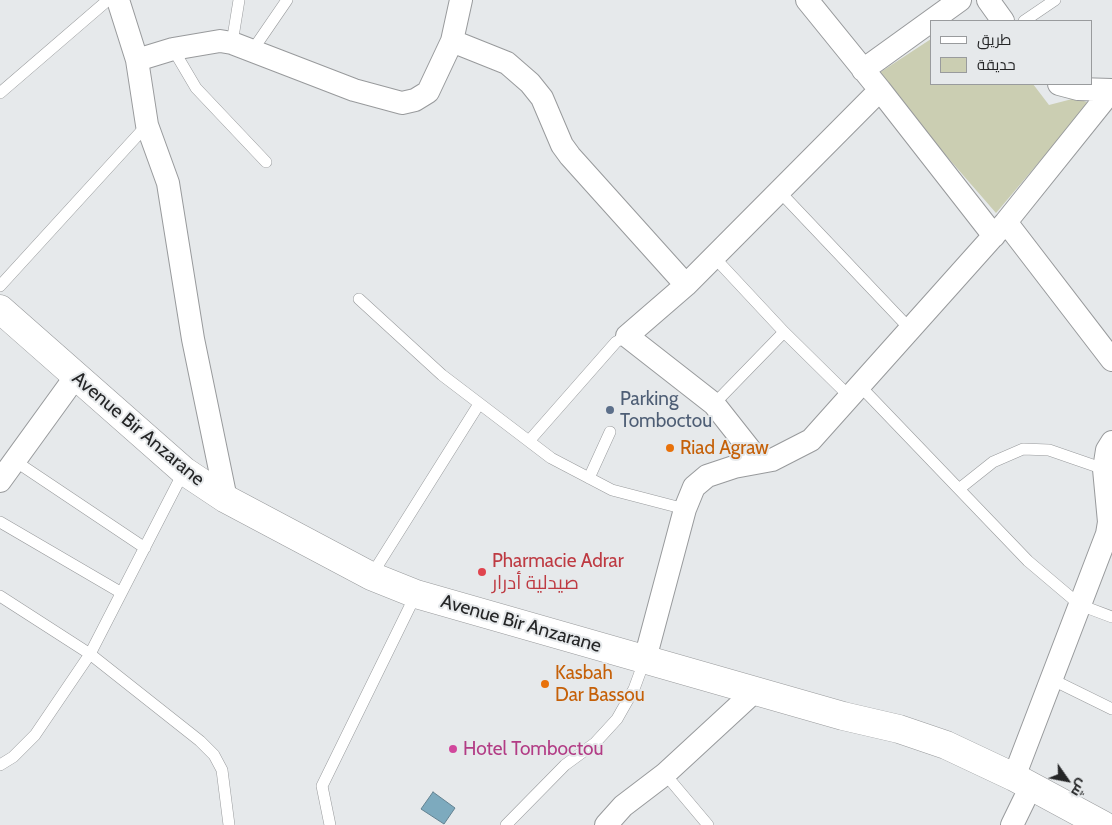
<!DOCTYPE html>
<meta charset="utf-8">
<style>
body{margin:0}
#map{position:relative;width:1112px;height:825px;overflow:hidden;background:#e6e9eb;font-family:Cabin,Cairo,sans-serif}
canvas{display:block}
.legend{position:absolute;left:930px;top:20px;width:162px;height:65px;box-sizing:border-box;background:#e6e9eb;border:1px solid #999b9d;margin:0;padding:6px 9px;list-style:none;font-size:15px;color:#252627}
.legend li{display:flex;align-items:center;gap:10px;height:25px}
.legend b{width:25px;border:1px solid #999b9d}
.north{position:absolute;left:1042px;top:755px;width:50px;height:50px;-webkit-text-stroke:4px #e6e9eb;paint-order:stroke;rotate:123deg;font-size:14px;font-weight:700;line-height:20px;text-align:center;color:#252627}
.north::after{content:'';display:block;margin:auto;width:18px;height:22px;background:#252627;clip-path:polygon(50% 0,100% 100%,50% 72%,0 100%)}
</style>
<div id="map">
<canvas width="1112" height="825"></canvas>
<ul class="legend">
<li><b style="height:6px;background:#fff"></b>طريق</li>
<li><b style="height:14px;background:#cbceb2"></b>حديقة</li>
</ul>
<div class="north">ش</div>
</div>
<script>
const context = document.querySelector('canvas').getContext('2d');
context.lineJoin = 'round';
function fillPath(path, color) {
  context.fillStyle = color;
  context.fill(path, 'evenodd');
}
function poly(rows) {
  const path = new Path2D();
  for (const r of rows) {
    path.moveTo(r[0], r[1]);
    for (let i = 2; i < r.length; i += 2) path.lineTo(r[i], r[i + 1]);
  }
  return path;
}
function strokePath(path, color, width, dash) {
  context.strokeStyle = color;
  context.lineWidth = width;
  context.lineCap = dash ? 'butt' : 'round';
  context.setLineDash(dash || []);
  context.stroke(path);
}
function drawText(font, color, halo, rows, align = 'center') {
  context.font = font + ' Cabin,Cairo,sans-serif';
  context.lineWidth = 4;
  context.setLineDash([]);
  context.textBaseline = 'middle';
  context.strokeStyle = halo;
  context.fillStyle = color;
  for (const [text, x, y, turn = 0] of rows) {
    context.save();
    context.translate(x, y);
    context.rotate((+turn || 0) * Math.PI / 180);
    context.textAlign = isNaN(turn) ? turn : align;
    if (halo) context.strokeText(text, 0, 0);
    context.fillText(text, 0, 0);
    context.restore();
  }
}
fillPath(poly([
 [931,39,931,84,1033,84,1049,105,1076,98,1089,103,996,213,876,75]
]), '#cbceb2');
const water = poly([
 [433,792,455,808,444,824,421,809,433,792]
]);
fillPath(water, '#7daabe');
strokePath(water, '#638291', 1);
const lane = poly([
 [1024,21,1055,0],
 [232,43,239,0],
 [173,49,196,88,266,162],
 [252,51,287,0],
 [0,93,108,0],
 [780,192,910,329],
 [714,257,784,332],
 [0,286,147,125],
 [359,299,442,375,551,458,612,490,685,509],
 [860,386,1028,561,1080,605,1112,617],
 [714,404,784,332,849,396],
 [529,441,616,342,627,336],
 [15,461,145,548],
 [589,478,610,432],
 [959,489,993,462,1023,449,1049,450,1104,469],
 [0,522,120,592],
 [371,576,479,404],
 [0,596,90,654,200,741,214,755,222,770,229,825],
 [1051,679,1112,709],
 [0,765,13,757,35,735,90,654,184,471],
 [665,774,708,825],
 [330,825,322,786,416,594],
 [506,825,565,765,595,743,617,719,634,689,645,659]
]);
const street = poly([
 [118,0,137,60,147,125,168,183,193,339,226,499],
 [988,0,1003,21],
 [452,41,507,63,530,83,542,98,562,145,570,156,686,285],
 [137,60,173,49,220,41,232,43,354,90,402,103,415,100,428,92,452,41,461,0],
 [863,70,960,0],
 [1059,84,1078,89,1112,90],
 [880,90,994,236],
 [1112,90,1006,222,1112,360],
 [759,461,714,404,627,336,686,285,880,90,807,0],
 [0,481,76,376],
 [645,659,685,509,694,487,707,476,734,467,772,460,811,440,1006,222],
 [1014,777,1107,534,1109,522,1104,469,1107,450,1112,442],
 [606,825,623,806,665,774,755,691],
 [1012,825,1031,786]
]);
const secondary = poly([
 [0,309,184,471,226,499,371,576,416,594,843,716,899,729,946,745,1014,777,1103,825]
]);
strokePath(lane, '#989a9c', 12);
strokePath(street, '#989a9c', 24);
strokePath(secondary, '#989a9c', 29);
strokePath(lane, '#fff', 11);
strokePath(street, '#fff', 22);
strokePath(secondary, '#fff', 28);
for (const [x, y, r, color] of [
 [610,410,5,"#5c6f8a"],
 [670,448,5,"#e8710a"],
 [482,572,5,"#e0444e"],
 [545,684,5,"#e8710a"],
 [453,749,5,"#d1479c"]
]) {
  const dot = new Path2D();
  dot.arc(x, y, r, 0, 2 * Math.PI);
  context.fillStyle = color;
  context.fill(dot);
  strokePath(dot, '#e6e9eb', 2);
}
drawText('19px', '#4e5e75', '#e6e9eb', [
 ["Parking",620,399],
 ["Tomboctou",620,421]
], 'left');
drawText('19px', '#252627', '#e6e9eb', [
 ["Avenue Bir Anzarane",138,429,40],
 ["Avenue Bir Anzarane",521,624,16]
]);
drawText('19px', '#c56008', '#e6e9eb', [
 ["Riad Agraw",680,448],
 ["Kasbah",555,673],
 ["Dar Bassou",555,695]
], 'left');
drawText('19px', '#be3a42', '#e6e9eb', [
 ["Pharmacie Adrar",492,561],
 ["صيدلية أدرار",492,583]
], 'left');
drawText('19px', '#b23c85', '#e6e9eb', [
 ["Hotel Tomboctou",463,749]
], 'left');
</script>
